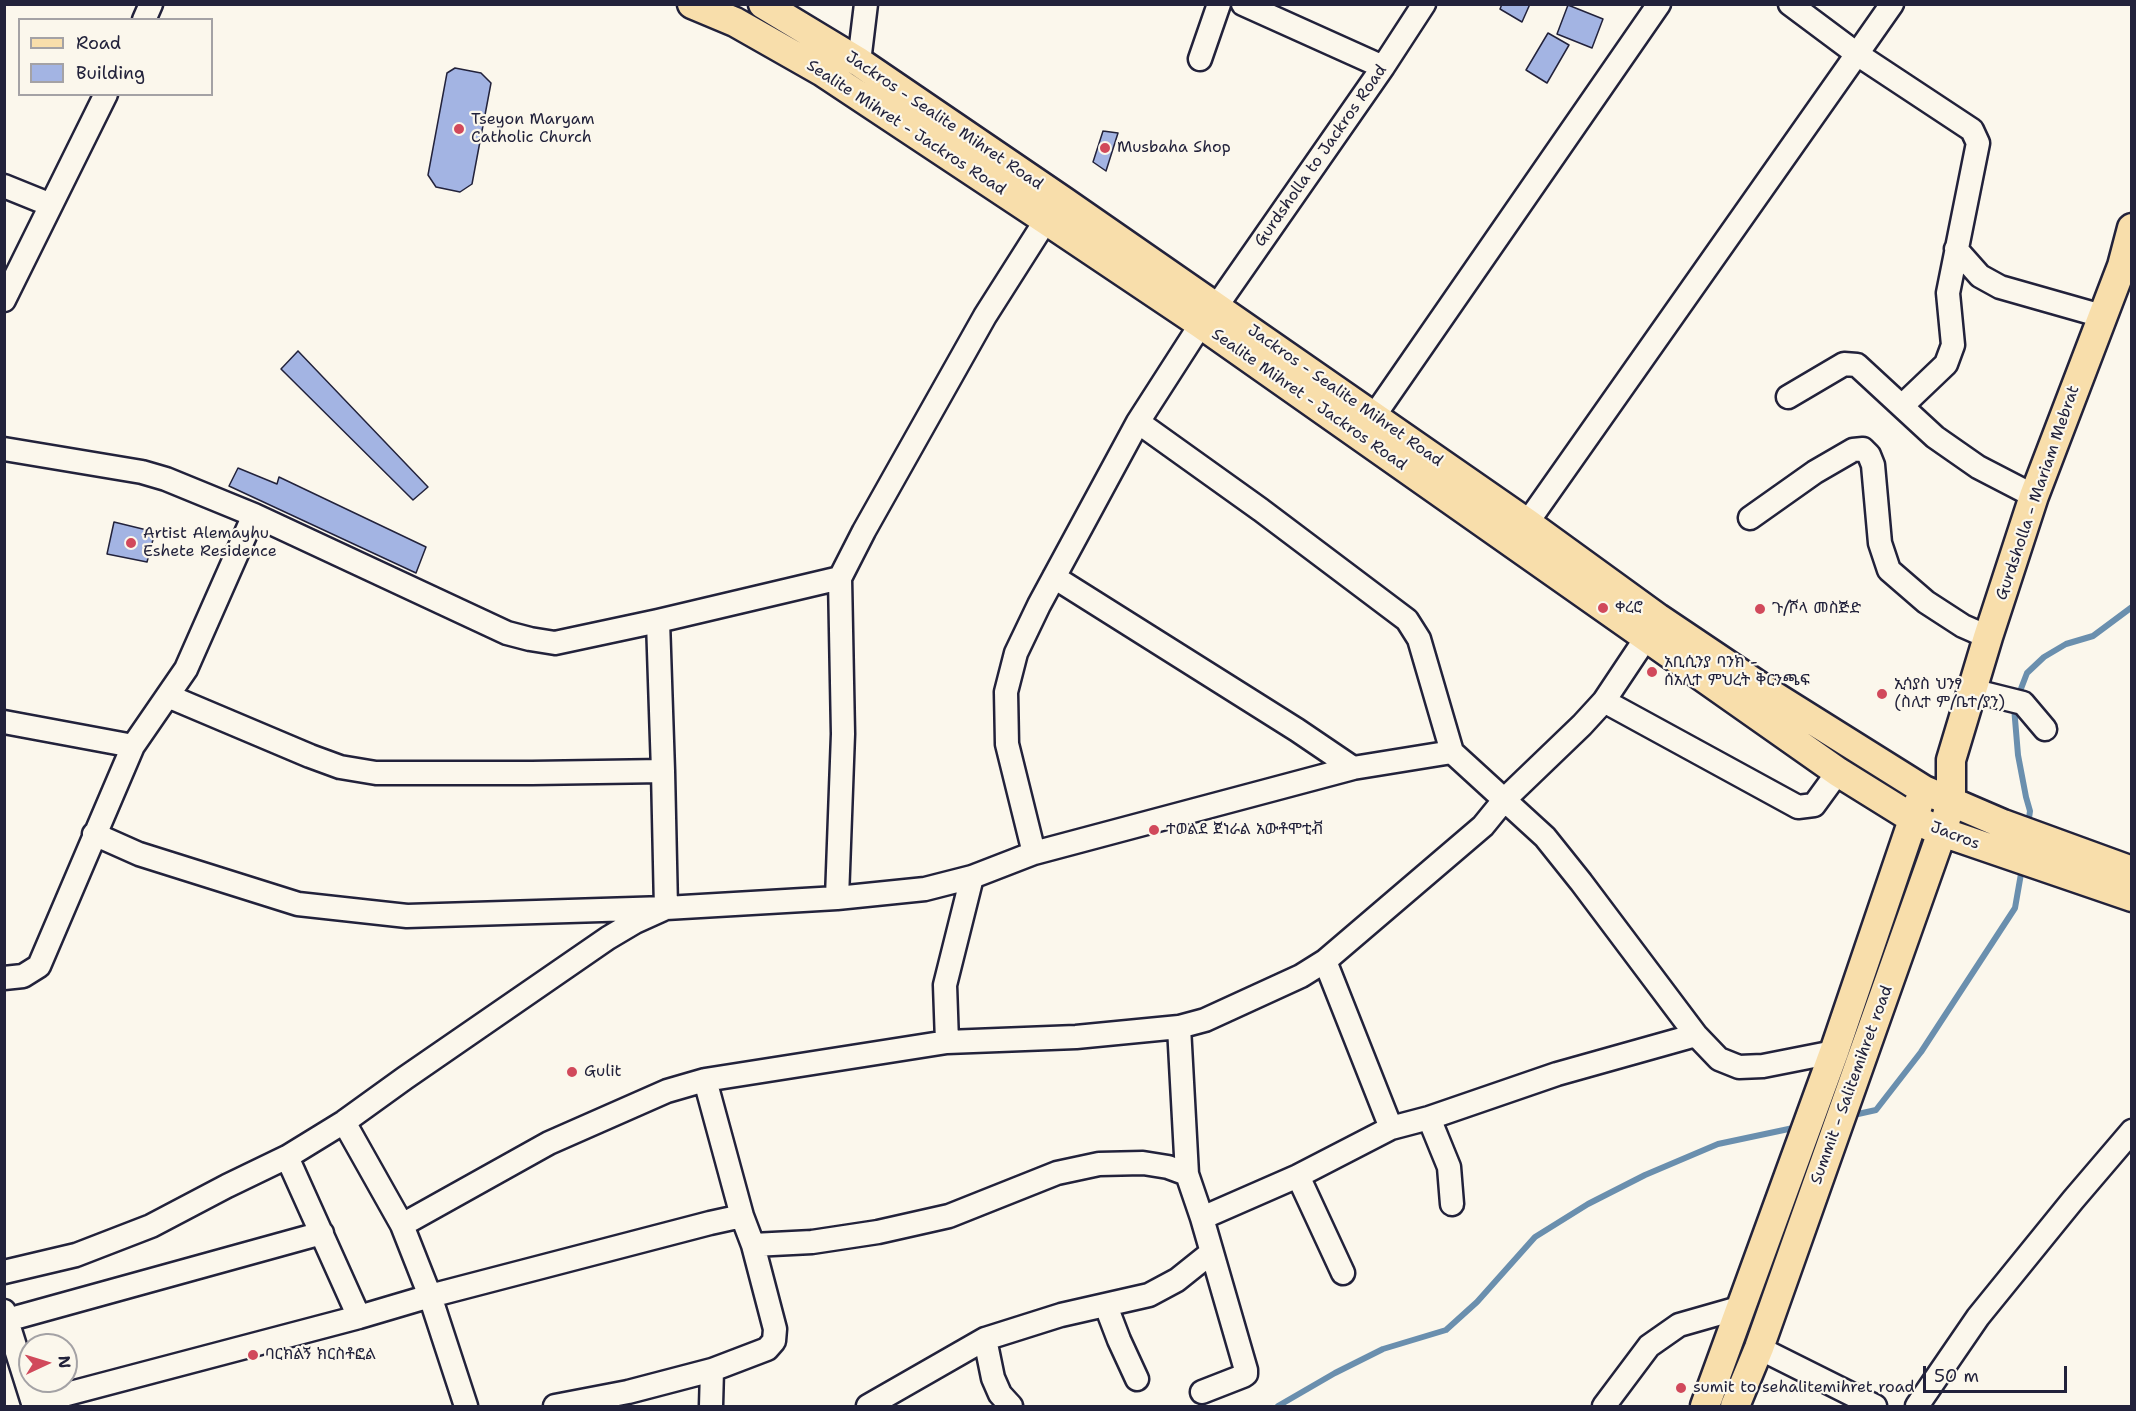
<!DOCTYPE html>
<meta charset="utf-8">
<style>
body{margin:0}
#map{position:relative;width:2136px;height:1411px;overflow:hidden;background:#fbf7ec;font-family:"Shantell Sans",sans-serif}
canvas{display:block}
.frame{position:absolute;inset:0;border:6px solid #22223b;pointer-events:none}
.legend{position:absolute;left:18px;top:18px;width:195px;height:78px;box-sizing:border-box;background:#fbf7ec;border:2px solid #a4a2a5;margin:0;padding:8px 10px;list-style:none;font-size:18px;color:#22223b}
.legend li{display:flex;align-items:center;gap:12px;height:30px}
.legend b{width:30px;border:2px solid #a4a2a5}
.north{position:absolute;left:18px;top:1333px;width:60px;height:60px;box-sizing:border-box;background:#fbf7ec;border:2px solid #a4a2a5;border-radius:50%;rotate:86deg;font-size:16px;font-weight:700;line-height:24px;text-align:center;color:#22223b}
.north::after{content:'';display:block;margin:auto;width:21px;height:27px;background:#d1495b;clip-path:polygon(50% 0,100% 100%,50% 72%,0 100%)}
.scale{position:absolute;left:1923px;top:1366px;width:144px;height:27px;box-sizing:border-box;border:3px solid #22223b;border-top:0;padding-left:8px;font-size:18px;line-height:21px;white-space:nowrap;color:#22223b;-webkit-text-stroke:4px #fbf7ec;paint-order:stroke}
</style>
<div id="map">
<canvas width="2136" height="1411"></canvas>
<div class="frame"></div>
<ul class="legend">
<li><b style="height:8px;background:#f8deab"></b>Road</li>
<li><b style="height:16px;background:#a3b4e3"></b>Building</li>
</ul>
<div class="north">N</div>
<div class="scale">50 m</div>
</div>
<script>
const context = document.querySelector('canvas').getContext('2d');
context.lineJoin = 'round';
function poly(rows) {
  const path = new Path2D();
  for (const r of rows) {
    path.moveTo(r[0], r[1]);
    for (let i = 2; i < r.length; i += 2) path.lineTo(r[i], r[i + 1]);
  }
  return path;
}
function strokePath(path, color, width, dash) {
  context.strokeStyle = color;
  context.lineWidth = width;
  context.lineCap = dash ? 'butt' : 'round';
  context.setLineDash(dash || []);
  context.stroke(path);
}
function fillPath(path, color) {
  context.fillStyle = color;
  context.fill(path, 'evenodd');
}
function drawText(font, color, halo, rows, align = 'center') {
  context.font = font + ' "Shantell Sans","Noto Sans Ethiopic",sans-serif';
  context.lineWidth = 4.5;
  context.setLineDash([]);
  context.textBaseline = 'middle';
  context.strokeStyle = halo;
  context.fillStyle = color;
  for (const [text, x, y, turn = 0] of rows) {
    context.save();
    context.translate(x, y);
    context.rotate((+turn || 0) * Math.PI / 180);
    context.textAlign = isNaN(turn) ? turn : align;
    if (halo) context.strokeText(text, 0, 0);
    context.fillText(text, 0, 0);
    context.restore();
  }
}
strokePath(poly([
 [2028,825,2030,811,2026,797,2018,755,2014,707,2027,673,2044,657,2066,644,2093,636,2132,607],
 [1849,1116,1876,1110,1921,1052,2015,908,2022,868],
 [1278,1406,1335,1373,1383,1349,1446,1330,1477,1302,1535,1237,1588,1204,1645,1175,1718,1144,1798,1127]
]), '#6a8fae', 6);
const building = poly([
 [1502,4,1530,4,1522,22,1500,9,1502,4],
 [1568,5,1603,19,1592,48,1557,34,1568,5],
 [1548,33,1569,45,1547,83,1526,70,1548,33],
 [455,68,481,73,491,83,472,184,460,192,436,187,428,175,447,73,455,68],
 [1103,131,1118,133,1106,171,1093,162,1103,131],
 [298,351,428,487,413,500,281,369,298,351],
 [238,468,277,484,279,477,426,547,416,573,229,486,238,468],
 [114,522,155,532,147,562,107,554,114,522]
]);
fillPath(building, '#a3b4e3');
strokePath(building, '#22223b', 1.5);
const minor = poly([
 [1243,4,1383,67],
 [1790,4,1857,54,1892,4],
 [144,20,151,4],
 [1200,59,1219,4],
 [859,62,866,4],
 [4,186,51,205],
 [1956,249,1980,276,2000,287,2102,316],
 [4,300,106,94],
 [1788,397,1844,364,1857,365,1935,437,1978,467,2034,496],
 [1374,416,1659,4],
 [1138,422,1261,510,1407,620,1419,639,1452,752,1545,837,1581,882,1696,1035,1719,1059,1739,1067,1763,1066,1834,1052],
 [4,449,142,472,166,479,254,515,507,633,530,639,555,643,658,621,840,578,864,531,985,316,1046,220],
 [1750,518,1815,472,1853,450,1863,449,1869,455,1873,465,1880,543,1889,570,1926,602,1963,626,1988,637],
 [1527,523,1857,54,1972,130,1978,143,1948,293,1953,345,1946,364,1902,406],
 [1054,577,1297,730,1353,768,1034,853,1007,744,1006,692,1016,653,1039,605,1138,422,1201,324,1216,307,1383,67,1424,4],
 [658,621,663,771,666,908,837,898,925,889,972,877,1034,853],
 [1971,690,2023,703,2045,729],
 [168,696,310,756,340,767,376,773,532,773,663,771],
 [1604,701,1798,807,1814,805,1838,772],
 [4,722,133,746],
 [1353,768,1452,752],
 [972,877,945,985,947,1042,1076,1037,1179,1027,1205,1020,1301,976,1325,961,1483,826,1505,799,1582,725,1604,701,1646,638],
 [837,898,843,734,840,578],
 [1325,961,1391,1128],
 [4,978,23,976,39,966,133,746,186,669,254,515],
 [1179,1027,1187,1174],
 [705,1080,742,1216],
 [1429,1118,1449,1167,1452,1204],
 [344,1122,402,1225],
 [287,1157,359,1317],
 [1298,1176,1343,1273],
 [1202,1218,1298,1176,1391,1128,1429,1118,1557,1074,1696,1035],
 [753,1245,812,1242,878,1232,949,1216,1057,1173,1099,1164,1143,1163,1168,1167,1187,1174,1202,1218,1246,1370,1246,1374,1243,1376,1202,1392],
 [4,1272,76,1255,151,1226,227,1186,287,1157,344,1122,405,1078,608,938,635,922,666,908,407,916,298,904,139,854,94,834],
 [1106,1306,1119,1340,1137,1379],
 [4,1311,33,1403],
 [7,1320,322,1233],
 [985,1339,993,1378,1000,1394,1011,1406],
 [1759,1348,1875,1406],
 [35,1406,33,1403,359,1317,430,1296,710,1223,742,1216,753,1245,775,1329,774,1341,767,1349,712,1370,628,1392,555,1406],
 [466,1406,430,1296,402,1225,549,1143,667,1091,705,1080,947,1042],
 [711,1406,712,1370],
 [868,1406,985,1339,1061,1315,1149,1295,1177,1280,1212,1252],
 [1604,1406,1649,1346,1679,1325,1742,1307],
 [1917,1406,1978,1317,2073,1200,2132,1131]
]);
const major = poly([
 [692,4,735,22,823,72,1046,220,1201,324,1838,772,1912,818,1942,832,2132,897],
 [763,4,859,62,1063,201,1527,523,1658,618,1774,696,1924,790,2003,824,2132,871],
 [1705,1406,1834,1052,1919,802],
 [1735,1406,1759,1348,1942,832,1951,802,1951,760,1988,637,2034,496,2122,266,2132,228]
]);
strokePath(minor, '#22223b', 27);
strokePath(major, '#22223b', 33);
strokePath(minor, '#fbf7ec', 22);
strokePath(major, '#f8deab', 28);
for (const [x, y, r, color] of [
 [459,129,6,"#d1495b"],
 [1105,148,6,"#d1495b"],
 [131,543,6,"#d1495b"],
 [1603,608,6,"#d1495b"],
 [1760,609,6,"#d1495b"],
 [1652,672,6,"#d1495b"],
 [1882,694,6,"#d1495b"],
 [1154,830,6,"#d1495b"],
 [572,1072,6,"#d1495b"],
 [253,1355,6,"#d1495b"],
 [1681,1388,6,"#d1495b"]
]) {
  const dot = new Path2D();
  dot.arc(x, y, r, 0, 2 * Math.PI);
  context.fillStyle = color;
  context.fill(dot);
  strokePath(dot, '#fbf7ec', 2);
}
drawText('16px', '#22223b', '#fbf7ec', [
 ["Tseyon Maryam",471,120],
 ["Catholic Church",471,138],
 ["Musbaha Shop",1117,148],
 ["Artist Alemayhu",143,534],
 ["Eshete Residence",143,552],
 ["ቀረሮ",1615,608],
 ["ጉ/ሾላ መስጅድ",1772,609],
 ["አቢሲንያ ባንክ -",1664,663],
 ["ሰአሊተ ምህረት ቅርንጫፍ",1664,681],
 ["ኢሳያስ ህንፃ",1894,685],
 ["(ስሊተ ም/ቤተ/ያን)",1894,703],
 ["ተወልደ ጀነራል አውቶሞቲቭ",1166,830],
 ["Gulit",584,1072],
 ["ባርክልኝ ክርስቶፎል",265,1355],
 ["sumit to sehalitemihret road",1693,1388]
], 'left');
drawText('16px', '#22223b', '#fbf7ec', [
 ["Jackros - Sealite Mihret Road",944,121,34],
 ["Sealite Mihret - Jackros Road",906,128,33],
 ["Gurdsholla to Jackros Road",1321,156,-55],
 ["Jackros - Sealite Mihret Road",1345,396,35],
 ["Sealite Mihret - Jackros Road",1309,400,35],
 ["Gurdsholla - Mariam Mebrat",2038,493,-71],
 ["Jacros",1955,836,21],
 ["Summit - Salitemihret road",1852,1085,-70]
]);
</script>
